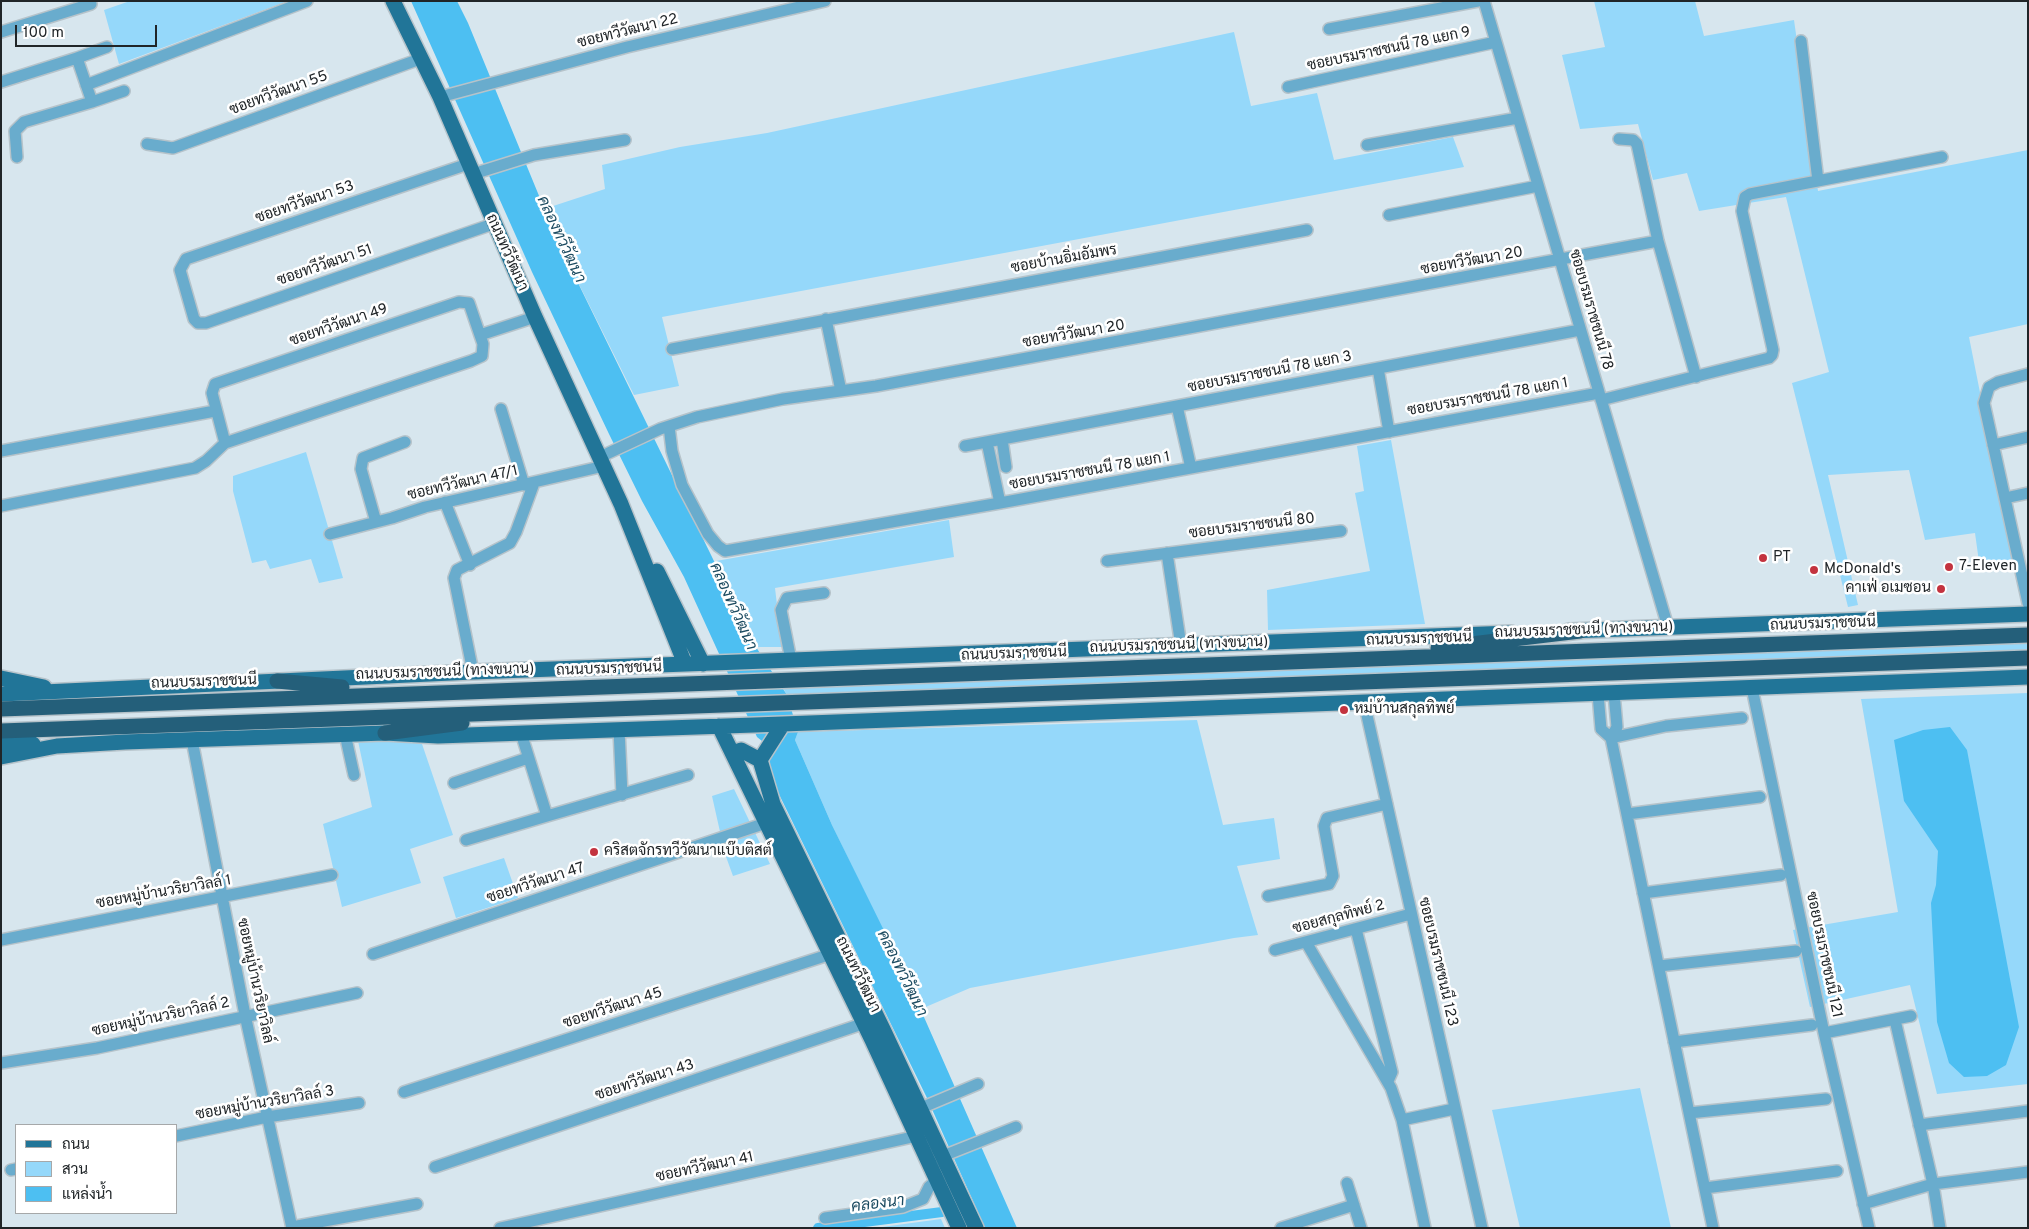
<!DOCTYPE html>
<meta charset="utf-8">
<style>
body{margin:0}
#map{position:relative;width:2029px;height:1229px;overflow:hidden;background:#d7e6ee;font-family:Overpass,Sarabun,sans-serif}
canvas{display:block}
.frame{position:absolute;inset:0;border:2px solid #202528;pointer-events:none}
.legend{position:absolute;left:15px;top:1124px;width:162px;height:90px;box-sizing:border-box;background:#fff;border:1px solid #a6a8a9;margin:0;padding:6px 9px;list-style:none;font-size:15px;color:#202528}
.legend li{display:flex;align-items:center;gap:10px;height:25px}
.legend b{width:25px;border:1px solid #a6a8a9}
.scale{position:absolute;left:15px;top:25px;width:142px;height:22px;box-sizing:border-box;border:2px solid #202528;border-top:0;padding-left:6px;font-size:15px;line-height:18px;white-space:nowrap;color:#202528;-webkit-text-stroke:4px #fff;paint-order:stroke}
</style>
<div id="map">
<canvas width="2029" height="1229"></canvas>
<div class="frame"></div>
<ul class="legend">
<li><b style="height:6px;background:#217598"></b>ถนน</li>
<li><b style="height:14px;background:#95d8fa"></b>สวน</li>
<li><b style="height:14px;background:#4dbff2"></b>แหล่งน้ำ</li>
</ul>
<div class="scale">100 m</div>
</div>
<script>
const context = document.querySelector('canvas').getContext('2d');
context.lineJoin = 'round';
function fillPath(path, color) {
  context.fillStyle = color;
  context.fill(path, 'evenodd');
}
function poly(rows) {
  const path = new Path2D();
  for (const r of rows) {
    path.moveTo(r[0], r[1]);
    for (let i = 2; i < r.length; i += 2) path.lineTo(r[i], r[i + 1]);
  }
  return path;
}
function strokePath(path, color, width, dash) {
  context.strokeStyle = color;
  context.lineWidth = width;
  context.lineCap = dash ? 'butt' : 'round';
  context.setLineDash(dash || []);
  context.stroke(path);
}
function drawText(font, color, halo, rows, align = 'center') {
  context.font = font + ' Overpass,Sarabun,sans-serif';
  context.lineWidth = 5;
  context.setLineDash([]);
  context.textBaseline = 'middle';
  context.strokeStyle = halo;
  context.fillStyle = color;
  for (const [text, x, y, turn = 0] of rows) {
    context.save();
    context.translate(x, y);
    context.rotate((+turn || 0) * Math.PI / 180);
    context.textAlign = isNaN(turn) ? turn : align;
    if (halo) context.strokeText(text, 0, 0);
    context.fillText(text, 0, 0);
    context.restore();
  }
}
fillPath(poly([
 [130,1,288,1,119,64,104,10],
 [1594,1,1695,1,1704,36,1794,20,1818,191,2028,150,2028,324,1969,337,2014,564,1980,569,1975,533,1925,540,1909,470,1828,475,1858,605,1848,607,1792,383,1829,372,1786,197,1699,211,1687,173,1653,180,1638,124,1580,129,1562,55,1605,47],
 [1234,32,1251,106,1317,93,1334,160,1453,137,1464,167,662,317,679,386,634,395,558,242,544,209,605,189,602,165,680,147,767,133],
 [1391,440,1425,624,1268,630,1267,590,1370,571,1355,493,1364,491,1357,446],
 [306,452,343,578,319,583,311,559,270,569,266,560,252,563,233,491,233,476],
 [949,520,954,557,775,588,782,647,756,647,716,561],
 [2028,639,2028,651,787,695,782,686],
 [2028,693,2028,1084,1937,1094,1910,985,1810,1007,1793,930,1898,912,1861,699],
 [1197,720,1223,825,1274,818,1280,859,1237,866,1258,935,1234,938,970,988,921,1009,832,825,795,740,798,732],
 [358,741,421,741,453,835,410,849,421,883,342,907,323,824,372,807],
 [734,789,770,864,733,876,725,854,712,796],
 [504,858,518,898,456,918,443,877],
 [1640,1088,1671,1228,1520,1228,1492,1110],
 [941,1219,945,1228,875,1228]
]), '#95d8fa');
fillPath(poly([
 [411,1,457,1,468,23,558,242,756,647,787,695,798,732,795,740,832,825,901,965,1017,1228,985,1228,927,1098,775,786,769,769,770,753,772,749,757,737,684,577,642,501,609,434,532,272],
 [1950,727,1967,750,2019,1027,2006,1065,1987,1076,1964,1077,1949,1063,1937,1022,1931,903,1936,885,1938,851,1904,801,1894,740,1923,730]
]), '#4dbff2');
strokePath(poly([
 [818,1228,942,1212]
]), '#4dbff2', 10);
const minor = poly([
 [1484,1,1668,627],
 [1329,29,1478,1],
 [1,32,91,4],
 [1801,41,1818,181],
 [77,58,107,47],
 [1,82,77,58,92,102,24,122,15,131,17,157],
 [86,85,307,1],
 [1288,87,1496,42],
 [440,97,627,47,825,1],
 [92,102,124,91],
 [1619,139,1633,140,1637,144,1658,241,1696,377],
 [147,144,173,148,420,59],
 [1367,145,1518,118],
 [468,164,186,259,180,270,194,319,198,323,206,323,493,224],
 [473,174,534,155,625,140],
 [1389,215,1538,186],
 [826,319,841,391],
 [480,335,535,317],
 [672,349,1307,230],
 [1378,368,1389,432],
 [2028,374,1998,382,1989,387,1984,403,2028,603],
 [1601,400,1769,358,1772,355,1773,350,1742,211,1745,197,1750,194,1942,157],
 [1177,406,1191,468],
 [501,409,524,485],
 [669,426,672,451,682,485,708,534,718,546,725,551,1000,503,1599,393],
 [1002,439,1006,467],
 [987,442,1000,503],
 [1993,445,2028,437],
 [965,446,1580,330],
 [1,451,215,411],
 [600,457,660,429,697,417,783,399,876,386,1658,241],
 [2005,498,2028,493],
 [445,502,470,565],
 [1,506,195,468,206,461,225,443,471,361,482,356,483,344,469,303,459,302,215,384,212,393,225,443],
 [376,522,361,469,363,458,405,442],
 [330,534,392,518,425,507,604,466],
 [1167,553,1181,646],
 [1107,561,1341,531],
 [791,660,781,610,787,598,824,593],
 [473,672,454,578,457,570,510,543,516,532,534,483],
 [1752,688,1824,1033,1869,1228],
 [1598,694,1601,729,1611,738,1617,727,1614,693],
 [1364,702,1482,1228],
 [619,729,622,795],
 [521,733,547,816,688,775],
 [345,734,354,775],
 [192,740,245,1015,292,1228],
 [454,783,528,758],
 [1627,814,1760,797],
 [466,840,547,816],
 [1643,893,1781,875],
 [1268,896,1329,884,1333,876,1324,826,1327,818,1387,804],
 [1356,929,1392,1072,1388,1081],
 [1,940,332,875],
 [1306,942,1391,1088,1402,1120,1425,1228],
 [1275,950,1411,914],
 [373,954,766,823],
 [1659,966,1796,951],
 [1895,1020,1933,1184,1940,1228],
 [1824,1033,1911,1016],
 [1674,1042,1812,1025],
 [1,1063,97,1048,357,993],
 [404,1092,831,954],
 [921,1108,978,1084],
 [1689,1113,1826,1099],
 [1402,1120,1454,1109],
 [1919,1125,2028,1111],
 [176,1136,267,1117,359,1103],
 [943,1156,1016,1127],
 [435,1167,865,1023],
 [11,1170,16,1169],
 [1347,1183,1361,1228],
 [1705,1188,1837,1171],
 [1863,1204,1933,1184,2028,1172],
 [825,1218,903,1207,923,1199,929,1187,937,1180],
 [292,1227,417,1204],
 [500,1228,917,1136],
 [1281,1228,1354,1205],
 [1713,1228,1611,738,1666,726,1742,718]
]);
const major = poly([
 [393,1,440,97,535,317,621,504,685,664],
 [657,571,703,664],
 [1569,631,2028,614],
 [1,678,44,687],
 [1,694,473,672,1511,633],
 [783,724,760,760,773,804,883,1029,976,1228],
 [719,726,872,1040,959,1228],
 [1,745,33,744],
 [732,753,741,750,760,760],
 [1,757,57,746,125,742,385,733,438,736,783,724,2028,677]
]);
const highway = poly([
 [1438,648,1580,631],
 [277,681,342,687],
 [1,709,2028,635],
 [1,731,2028,658],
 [385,733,462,723]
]);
strokePath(minor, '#b6c3ca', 14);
strokePath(major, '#b6c3ca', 18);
strokePath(highway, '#b6c3ca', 18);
strokePath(minor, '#69accd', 11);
strokePath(major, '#217598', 15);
strokePath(highway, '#245f7a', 15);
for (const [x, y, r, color] of [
 [1763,558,5,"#c3333f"],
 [1949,567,5,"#c3333f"],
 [1814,570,5,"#c3333f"],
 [1941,589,5,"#c3333f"],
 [1344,710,5,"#c3333f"],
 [594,852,5,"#c3333f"]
]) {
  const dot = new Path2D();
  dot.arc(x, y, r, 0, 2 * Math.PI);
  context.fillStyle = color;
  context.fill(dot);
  strokePath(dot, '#fff', 2);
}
drawText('15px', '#202528', '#fff', [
 ["ซอยทวีวัฒนา 22",628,32,-14],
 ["ซอยบรมราชชนนี 78 แยก 9",1389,50,-12],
 ["ซอยทวีวัฒนา 55",279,94,-20],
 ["ซอยทวีวัฒนา 53",305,203,-19],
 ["ถนนทวีวัฒนา",506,253,66],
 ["ซอยบ้านอิ่มอัมพร",1064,260,-10],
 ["ซอยทวีวัฒนา 20",1472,262,-10],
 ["ซอยทวีวัฒนา 51",325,266,-19],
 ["ซอยบรมราชชนนี 78",1590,310,74],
 ["ซอยทวีวัฒนา 49",339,326,-19],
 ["ซอยทวีวัฒนา 20",1074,335,-10],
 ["ซอยบรมราชชนนี 78 แยก 3",1270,373,-11],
 ["ซอยบรมราชชนนี 78 แยก 1",1488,398,-10],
 ["ซอยบรมราชชนนี 78 แยก 1",1090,472,-10],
 ["ซอยทวีวัฒนา 47/1",463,484,-13],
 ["ซอยบรมราชชนนี 80",1252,527,-7],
 ["ถนนบรมราชชนนี",1823,625,-2],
 ["ถนนบรมราชชนนี (ทางขนาน)",1584,631,-2],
 ["ถนนบรมราชชนนี",1419,640,-2],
 ["ถนนบรมราชชนนี (ทางขนาน)",1179,646,-2],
 ["ถนนบรมราชชนนี",1014,655,-2],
 ["ถนนบรมราชชนนี",609,670,-2],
 ["ถนนบรมราชชนนี (ทางขนาน)",445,673,-2],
 ["ถนนบรมราชชนนี",204,683,-2],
 ["ซอยทวีวัฒนา 47",536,884,-18],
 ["ซอยหมู่บ้านวริยาวิลล์ 1",164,893,-10],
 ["ซอยสกุลทิพย์ 2",1339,918,-15],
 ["ซอยบรมราชชนนี 121",1823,955,78],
 ["ซอยบรมราชชนนี 123",1437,962,77],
 ["ถนนทวีวัฒนา",857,975,64],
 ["ซอยหมู่บ้านวริยาวิลล์",254,981,78],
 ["ซอยทวีวัฒนา 45",613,1009,-18],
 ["ซอยหมู่บ้านวริยาวิลล์ 2",161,1018,-12],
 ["ซอยทวีวัฒนา 43",645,1081,-18],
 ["ซอยหมู่บ้านวริยาวิลล์ 3",265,1104,-10],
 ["ซอยทวีวัฒนา 41",705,1168,-12]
]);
drawText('15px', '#202528', '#fff', [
 ["PT",1773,558],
 ["7-Eleven",1959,567],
 ["McDonald's",1824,570],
 ["คาเฟ่ อเมซอน",1931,589,"right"],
 ["หม่บ้านสกุลทิพย์",1354,710],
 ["คริสตจักรทวีวัฒนาแบ๊บติสต์",604,852]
], 'left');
drawText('italic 16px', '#1c4b61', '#fff', [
 ["คลองทวีวัฒนา",560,240,65],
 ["คลองทวีวัฒนา",732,607,66],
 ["คลองทวีวัฒนา",901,974,64],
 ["คลองนา",878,1205,-7]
]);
</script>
